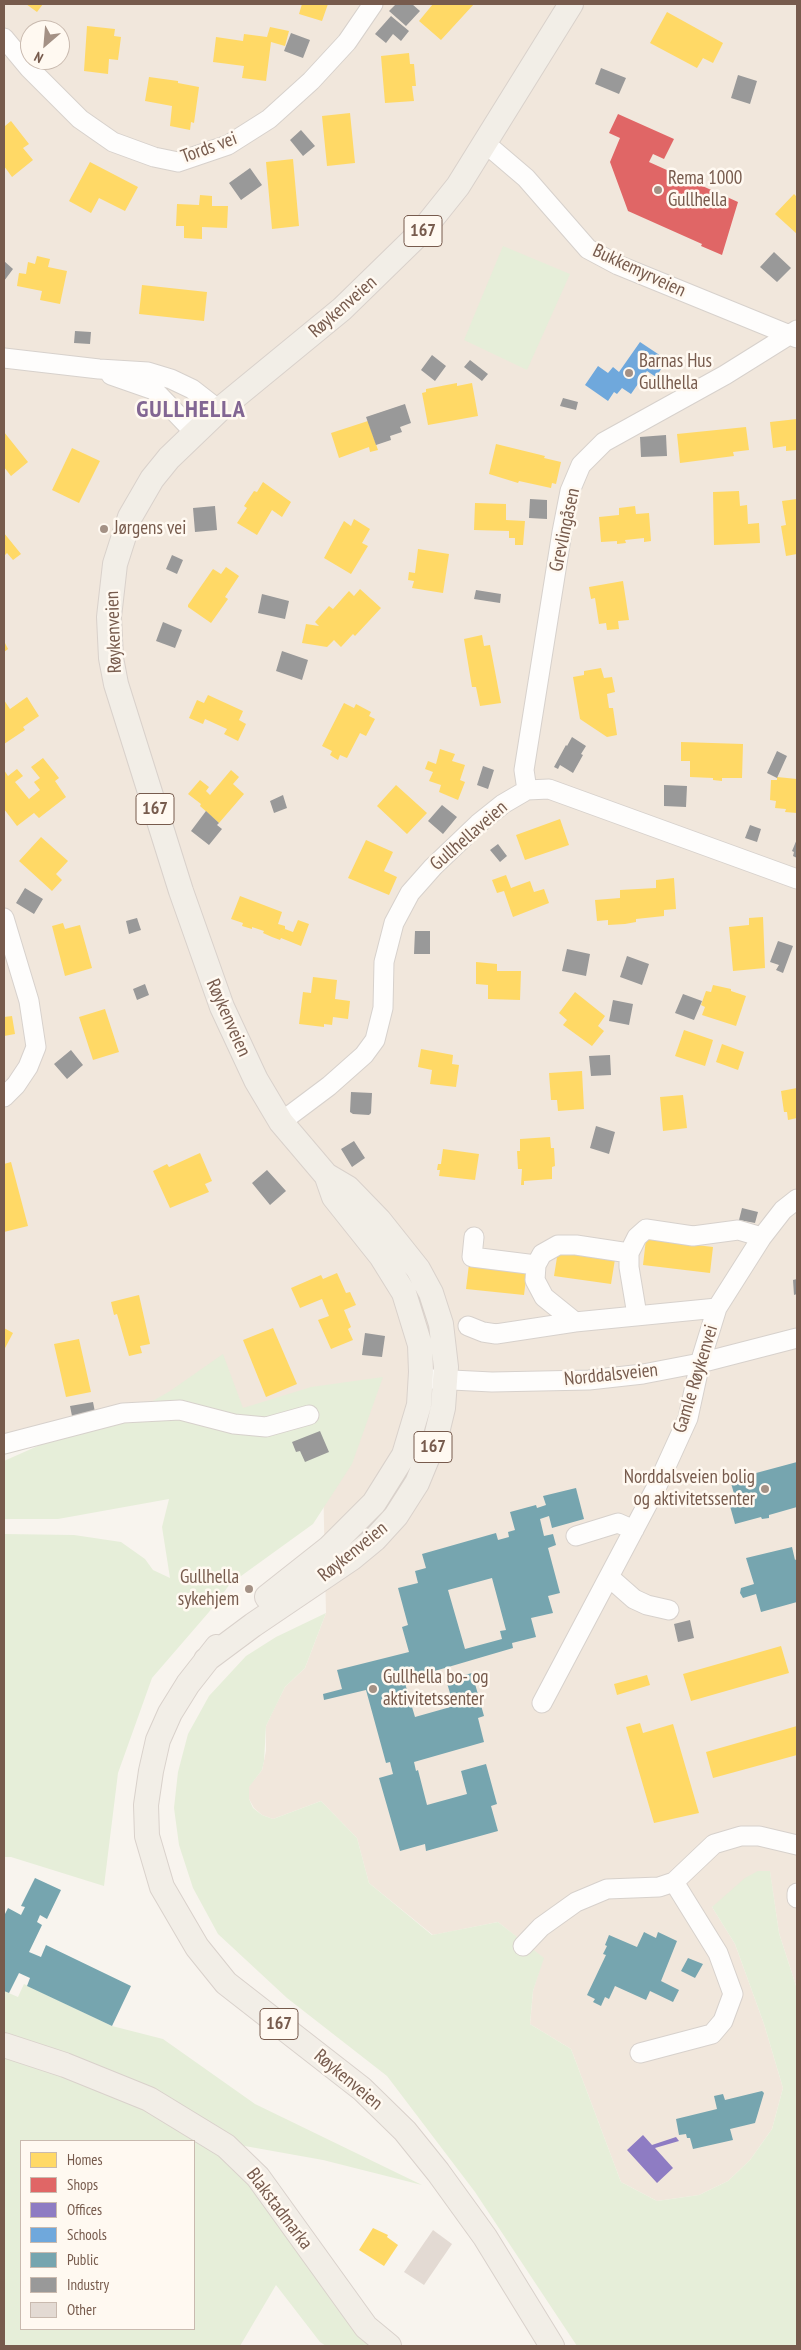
<!DOCTYPE html>
<meta charset="utf-8">
<style>
body{margin:0}
#map{position:relative;width:801px;height:2350px;overflow:hidden;background:#f8f4ee;font-family:"PT Sans Narrow",sans-serif}
canvas{display:block}
.frame{position:absolute;inset:0;border:5px solid #775b4d;pointer-events:none}
.legend{position:absolute;left:20px;top:2140px;width:175px;height:190px;box-sizing:border-box;background:#fff9f1;border:1px solid #c9baaf;margin:0;padding:6px 9px;list-style:none;font-size:15px;color:#775b4d}
.legend li{display:flex;align-items:center;gap:10px;height:25px}
.legend b{width:25px;border:1px solid #c9baaf}
.north{position:absolute;left:20px;top:20px;width:50px;height:50px;box-sizing:border-box;background:#fff9f1;border:1px solid #c9baaf;border-radius:50%;rotate:207deg;font-size:14px;font-weight:700;line-height:20px;text-align:center;color:#775b4d}
.north::after{content:'';display:block;margin:auto;width:18px;height:22px;background:#a49185;clip-path:polygon(50% 0,100% 100%,50% 72%,0 100%)}
</style>
<div id="map">
<canvas width="801" height="2350"></canvas>
<div class="frame"></div>
<ul class="legend">
<li><b style="height:14px;background:#ffd966"></b>Homes</li>
<li><b style="height:14px;background:#e06666"></b>Shops</li>
<li><b style="height:14px;background:#8e7cc3"></b>Offices</li>
<li><b style="height:14px;background:#6fa8dc"></b>Schools</li>
<li><b style="height:14px;background:#76a5af"></b>Public</li>
<li><b style="height:14px;background:#999"></b>Industry</li>
<li><b style="height:14px;background:#e3dad3"></b>Other</li>
</ul>
<div class="north">N</div>
</div>
<script>
const context = document.querySelector('canvas').getContext('2d');
context.lineJoin = 'round';
function fillPath(path, color) {
  context.fillStyle = color;
  context.fill(path, 'evenodd');
}
function poly(rows) {
  const path = new Path2D();
  for (const r of rows) {
    path.moveTo(r[0], r[1]);
    for (let i = 2; i < r.length; i += 2) path.lineTo(r[i], r[i + 1]);
  }
  return path;
}
function strokePath(path, color, width, dash) {
  context.strokeStyle = color;
  context.lineWidth = width;
  context.lineCap = dash ? 'butt' : 'round';
  context.setLineDash(dash || []);
  context.stroke(path);
}
function drawText(font, color, halo, rows, align = 'center') {
  context.font = font + ' "PT Sans Narrow",sans-serif';
  context.lineWidth = 5;
  context.setLineDash([]);
  context.textBaseline = 'middle';
  context.strokeStyle = halo;
  context.fillStyle = color;
  for (const [text, x, y, turn = 0] of rows) {
    context.save();
    context.translate(x, y);
    context.rotate((+turn || 0) * Math.PI / 180);
    context.textAlign = isNaN(turn) ? turn : align;
    if (halo) context.strokeText(text, 0, 0);
    context.fillText(text, 0, 0);
    context.restore();
  }
}
fillPath(poly([
 [4,4,797,4,797,1989,779,1933,770,1872,712,1907,735,1944,764,2024,783,2088,772,2129,750,2160,728,2181,699,2195,657,2201,621,2182,571,2049,530,2024,533,1991,543,1958,498,1922,433,1935,369,1883,357,1838,321,1801,273,1819,262,1815,254,1808,249,1799,249,1786,262,1770,266,1751,266,1726,272,1713,285,1687,305,1668,326,1613,322,1434,4,1436],
 [30,30,60,30,60,60,30,60]
]), '#f1e7dc');
fillPath(poly([
 [503,246,570,274,527,370,464,340],
 [223,1354,243,1408,311,1387,383,1377,352,1464,313,1524,230,1584,209,1612,152,1678,118,1773,104,1886,11,1857,4,1857,4,1534,74,1535,121,1542,145,1559,153,1570,170,1578,162,1527,169,1499,58,1519,4,1519,4,1461,58,1437,111,1425,170,1391],
 [326,1613,305,1668,285,1687,266,1726,264,1761,262,1770,249,1787,249,1799,253,1808,262,1815,273,1819,321,1801,357,1838,369,1883,432,1935,498,1922,544,1958,533,1991,530,2024,571,2049,621,2182,657,2201,699,2195,728,2181,750,2160,772,2129,783,2088,764,2024,735,1944,712,1907,745,1878,758,1871,770,1871,779,1933,797,1989,797,2346,577,2346,475,2192,387,2076,287,1998,218,1934,193,1888,179,1845,174,1808,178,1772,188,1734,209,1696,246,1656,276,1637],
 [24,1984,112,2026,163,2039,255,2104,422,2185,323,2160,228,2143,4,2033,4,1991,18,1997],
 [4,2044,146,2102,220,2151,391,2346,326,2346,320,2342,276,2285,240,2346,4,2346],
 [21,2141,194,2141,194,2329,21,2329]
]), '#e6eed9');
fillPath(poly([
 [26,4,43,4,37,12],
 [302,4,328,4,322,21,299,14],
 [433,4,474,4,441,40,419,21],
 [667,12,723,43,713,63,703,58,697,68,650,43],
 [87,26,115,29,114,36,121,37,118,60,109,59,108,74,84,71],
 [270,27,289,31,285,46,271,42,266,81,242,78,244,66,213,62,216,37,243,41,244,34,267,37],
 [409,53,410,64,414,64,416,86,412,86,414,101,385,103,381,56],
 [149,77,178,81,178,83,199,87,194,123,191,122,190,130,170,126,172,106,145,101],
 [350,113,355,163,327,166,322,116],
 [11,121,29,144,23,148,33,160,12,177,4,166,4,124,5,126],
 [293,159,299,226,272,229,266,162],
 [90,162,138,187,125,211,99,198,91,213,69,201],
 [794,194,797,197,797,234,775,214],
 [200,195,212,196,212,206,228,206,227,228,202,227,202,239,184,238,184,226,176,226,177,204,199,205],
 [37,256,50,259,48,267,67,271,60,304,40,300,42,291,17,286,19,273,26,274,28,262,35,264],
 [142,285,207,292,204,321,139,314],
 [457,383,457,386,472,383,478,416,428,425,422,393,426,392,426,389],
 [797,419,797,450,786,451,786,446,773,448,770,422],
 [368,421,378,450,370,452,369,447,339,458,331,433],
 [746,427,749,450,733,452,734,456,680,463,677,434],
 [4,432,28,462,11,476,4,467],
 [496,444,545,456,544,458,561,462,556,484,552,483,551,488,519,481,518,483,489,474],
 [72,448,100,461,79,503,52,490],
 [263,482,291,502,282,517,272,510,257,535,237,523,247,508,244,506,254,491,257,492],
 [739,491,740,506,747,505,748,524,759,523,760,543,714,545,713,492],
 [797,499,797,554,786,556,781,526,786,525,782,501],
 [475,503,506,504,506,520,525,521,523,545,515,545,515,538,509,538,509,531,474,530],
 [635,506,636,514,649,513,651,541,644,542,644,538,625,540,626,543,617,544,617,541,601,542,599,517,619,515,619,508],
 [354,519,370,529,362,543,368,546,351,574,324,558,344,521,351,526],
 [4,533,21,554,13,560,7,553,4,556],
 [418,549,449,554,443,593,412,588,414,581,408,580,409,572,415,573],
 [226,567,239,576,225,597,228,599,211,623,188,607,188,605,213,569,221,574],
 [623,581,629,620,618,621,619,629,607,630,606,623,599,624,595,598,591,599,589,587],
 [360,589,381,608,355,636,353,634,341,647,334,640,327,647,302,643,306,624,319,626,315,622,329,606,333,609,349,591,354,596],
 [482,635,484,646,490,645,501,703,480,706,476,687,472,687,464,639],
 [4,641,8,649,4,652],
 [601,668,604,678,612,677,615,692,607,694,609,708,613,708,617,735,607,737,580,719,573,677,584,675,584,671],
 [208,695,243,711,239,720,246,724,238,741,224,734,227,729,205,719,203,724,189,718,197,700,204,703],
 [27,697,39,716,23,727,25,730,4,744,4,700,10,709],
 [344,703,354,708,356,704,371,712,369,716,375,719,366,736,360,733,347,758,340,755,338,760,330,755,332,751,322,746],
 [681,742,743,744,742,778,722,778,722,781,713,780,713,778,690,777,690,761,681,761],
 [440,749,455,754,452,761,465,765,460,780,465,782,458,800,439,792,441,785,429,781,433,772,425,769,428,761,436,764],
 [43,758,59,778,55,781,66,797,39,818,34,813,17,826,4,809,4,770,8,776,17,769,23,776,15,782,29,799,40,790,34,782,40,778,31,767],
 [231,770,239,777,233,784,244,794,219,823,200,806,201,804,188,794,200,780,209,787,206,791,210,795],
 [777,777,797,779,797,813,785,812,786,809,775,808,776,801,770,800,771,780,777,780],
 [396,785,427,813,407,834,377,806],
 [560,819,569,845,525,860,516,835],
 [41,837,68,861,56,874,62,880,52,891,19,861],
 [366,840,393,852,384,871,397,877,389,895,348,878],
 [506,875,511,888,530,881,534,892,544,889,549,903,513,917,504,891,497,893,492,880],
 [674,878,676,909,664,910,664,916,636,919,636,922,625,924,608,925,608,920,597,921,595,900,620,898,620,890,656,888,656,880],
 [240,896,282,912,278,924,285,926,285,929,293,932,298,920,309,924,301,946,281,938,280,940,272,937,263,933,264,931,252,927,252,929,242,926,243,923,231,919],
 [763,917,765,968,733,971,729,927,749,925,749,918],
 [63,923,65,929,80,925,92,968,65,976,52,926],
 [476,962,497,964,497,971,521,971,520,1000,488,999,488,985,476,984],
 [313,977,337,980,335,999,350,1001,348,1019,333,1017,332,1025,324,1024,324,1027,299,1024,303,992,311,993],
 [713,985,731,989,731,991,746,996,736,1026,702,1015,705,1007,701,1005,706,991,711,992],
 [575,992,605,1016,598,1026,604,1031,592,1046,563,1025,567,1020,559,1013],
 [105,1009,119,1052,93,1060,79,1017],
 [12,1016,15,1034,4,1036,4,1017],
 [684,1030,713,1040,705,1066,675,1056],
 [722,1044,744,1052,738,1070,716,1062],
 [421,1049,453,1055,452,1064,459,1065,456,1087,430,1084,432,1070,418,1067],
 [582,1071,584,1109,558,1111,557,1100,551,1100,549,1073],
 [797,1088,797,1118,788,1120,787,1112,784,1112,781,1091],
 [683,1095,687,1128,663,1131,660,1097],
 [550,1137,551,1148,554,1148,555,1166,552,1167,552,1179,524,1181,524,1185,521,1185,522,1169,518,1169,517,1151,520,1151,520,1139],
 [443,1149,479,1154,475,1180,439,1176,440,1170,437,1170,438,1164,441,1164],
 [200,1153,212,1181,205,1184,209,1192,170,1208,153,1171,167,1164,169,1167],
 [11,1162,28,1226,4,1232,4,1164],
 [646,1239,713,1247,710,1273,643,1265],
 [558,1251,615,1259,611,1284,554,1276],
 [469,1264,527,1271,524,1295,466,1289],
 [337,1273,346,1293,350,1292,356,1305,344,1310,351,1327,348,1329,353,1340,331,1349,318,1320,329,1316,322,1299,300,1308,291,1288,321,1275,323,1279],
 [139,1295,150,1344,140,1346,142,1353,129,1356,117,1314,114,1315,111,1302],
 [4,1328,13,1333,4,1350],
 [273,1328,297,1384,266,1397,243,1340],
 [79,1339,91,1392,66,1397,54,1344],
 [781,1646,789,1673,691,1701,683,1674],
 [647,1675,650,1685,617,1695,614,1684],
 [640,1723,643,1733,673,1724,699,1813,654,1823,626,1727],
 [797,1726,797,1755,713,1778,706,1752],
 [373,2228,388,2235,387,2237,398,2245,384,2266,359,2250]
]), '#ffd966');
fillPath(poly([
 [618,114,674,139,664,159,653,154,649,162,738,202,722,255,701,246,702,244,628,211,610,162,620,138,609,133]
]), '#e06666');
fillPath(poly([
 [643,2135,652,2145,676,2137,679,2141,655,2148,673,2168,657,2183,627,2150]
]), '#8e7cc3');
fillPath(poly([
 [640,342,667,360,656,377,647,371,631,394,622,388,617,394,614,392,608,401,585,385,598,366,608,373,613,367,619,372]
]), '#6fa8dc');
fillPath(poly([
 [797,1462,797,1507,769,1515,769,1518,762,1519,761,1517,735,1524,728,1499,735,1497,730,1480],
 [576,1488,584,1519,552,1528,549,1516,540,1519,544,1536,553,1534,556,1545,548,1548,560,1593,548,1596,553,1613,531,1618,536,1637,512,1643,513,1648,404,1680,415,1717,454,1706,446,1680,472,1673,484,1716,478,1718,484,1742,414,1762,416,1771,418,1770,427,1805,467,1794,461,1771,486,1764,497,1804,491,1806,498,1831,426,1851,425,1844,400,1851,379,1778,393,1774,390,1762,386,1763,366,1690,324,1700,323,1694,342,1689,337,1670,409,1652,402,1627,408,1625,398,1588,418,1583,415,1571,426,1568,422,1554,496,1533,498,1540,509,1537,508,1532,515,1530,510,1512,536,1505,537,1508,546,1505,543,1496],
 [492,1578,506,1630,500,1631,502,1639,465,1649,448,1590],
 [792,1547,795,1560,797,1559,797,1602,761,1612,756,1594,743,1598,740,1593,741,1588,754,1584,746,1558],
 [35,1878,61,1890,47,1919,40,1915,37,1922,42,1925,29,1952,41,1957,46,1945,131,1986,112,2026,27,1986,30,1978,19,1973,9,1993,4,1991,4,1916,8,1908,21,1915,25,1907,21,1906],
 [644,1932,656,1938,658,1932,677,1941,661,1981,679,1990,673,2002,650,1991,646,2000,615,1986,609,1999,605,1997,601,2006,593,2002,595,1999,587,1995,606,1955,603,1954,607,1946,605,1945,609,1935,637,1947],
 [688,1958,703,1964,695,1978,681,1971],
 [762,2091,764,2093,755,2123,730,2129,733,2140,693,2149,690,2138,687,2138,686,2134,679,2135,676,2119,717,2109,714,2096,723,2094,725,2100]
]), '#76a5af');
fillPath(poly([
 [396,4,412,4,420,11,406,26,389,11],
 [391,16,409,31,401,41,393,34,386,43,375,34],
 [291,33,310,40,303,58,284,51],
 [601,68,626,78,619,94,595,84],
 [738,75,757,81,750,104,731,98],
 [301,130,315,146,303,156,290,140],
 [250,168,262,185,241,200,229,183],
 [774,252,791,268,777,282,760,267],
 [4,261,13,269,4,281],
 [75,331,91,332,90,344,74,343],
 [432,355,446,366,435,381,421,370],
 [470,360,488,374,482,381,464,367],
 [563,398,578,402,576,410,560,406],
 [405,404,411,423,400,427,402,432,390,436,391,440,376,445,366,417],
 [666,435,667,456,641,457,640,437],
 [530,499,547,500,547,519,529,518],
 [215,506,217,530,195,532,193,508],
 [172,555,183,560,177,574,166,569],
 [476,590,501,594,500,603,474,599],
 [262,594,289,601,285,619,258,613],
 [163,622,182,630,175,648,156,641],
 [282,651,308,660,302,680,276,671],
 [572,737,586,746,581,754,583,755,573,773,560,765,558,769,554,767,566,745,567,746],
 [777,751,787,756,777,778,767,773],
 [483,766,494,770,488,789,477,785],
 [664,785,687,786,686,807,664,806],
 [283,795,287,808,274,813,270,801],
 [442,805,457,817,443,834,428,821],
 [206,811,219,823,217,825,222,829,209,845,191,831],
 [750,825,761,829,757,842,745,838],
 [797,839,797,858,793,856,794,852,792,851],
 [498,844,507,856,500,862,490,850],
 [25,888,43,899,34,914,16,903],
 [137,918,141,930,129,934,126,921],
 [415,931,430,931,430,954,414,954],
 [778,941,793,946,783,973,776,970,779,965,770,962],
 [567,949,590,954,586,976,562,971],
 [627,956,649,964,642,985,620,977],
 [145,984,149,995,137,1000,133,989],
 [683,994,702,1001,694,1020,675,1013],
 [613,1000,633,1004,629,1025,609,1021],
 [71,1050,83,1065,67,1079,54,1064],
 [610,1055,611,1075,591,1076,589,1056],
 [351,1092,372,1093,371,1113,369,1115,353,1114,350,1112],
 [596,1126,615,1132,609,1154,590,1148],
 [354,1141,365,1158,352,1167,341,1149],
 [267,1170,286,1191,270,1205,252,1183],
 [742,1208,758,1212,755,1223,739,1220],
 [797,1279,797,1294,794,1295,793,1280],
 [365,1333,385,1336,382,1357,362,1355],
 [93,1402,96,1417,73,1421,70,1406],
 [320,1431,329,1452,305,1462,300,1451,296,1452,292,1442],
 [690,1620,694,1638,678,1642,674,1624]
]), '#999');
fillPath(poly([
 [433,2230,452,2244,424,2285,404,2272]
]), '#e3dad3');
const minor = poly([
 [4,38,29,68,80,119,113,142,154,157,178,162,228,145,269,119,311,81,347,42,373,4],
 [485,143,526,178,588,249,618,265,797,338],
 [4,358,99,369,148,372,171,379,192,389,219,410],
 [111,375,154,390,195,433],
 [527,790,524,770,562,532,570,491,581,465,604,442,725,375,797,330],
 [4,918,29,1001,36,1047,28,1067,16,1085,4,1097],
 [281,1122,329,1086,364,1055,375,1040,383,1008,384,962,394,923,410,893,433,867,478,824,503,804,527,790,549,789,797,879],
 [474,1237,472,1257,536,1265],
 [637,1315,629,1267,629,1253,637,1237,646,1229,693,1236,738,1230,762,1237],
 [575,1322,544,1297,535,1280,536,1265,542,1254,558,1245,576,1245,629,1253],
 [468,1326,483,1332,496,1334,575,1322,717,1308],
 [432,1379,492,1382,589,1380,643,1374,700,1363,797,1338],
 [4,1444,123,1413,180,1410,234,1424,266,1427,309,1415],
 [576,1536,618,1523,634,1530],
 [609,1577,634,1599,647,1605,669,1610],
 [542,1703,657,1486,688,1418,700,1363,717,1308,762,1237,783,1210,797,1199],
 [797,1893,797,1898],
 [523,1946,541,1927,576,1902,607,1889,659,1887,674,1882,714,1844,741,1836,759,1836,797,1845],
 [640,2053,712,2034,723,2021,733,1994,718,1953,674,1882]
]);
const major = poly([
 [267,1597,329,1548,374,1503,404,1455,419,1405,421,1372,420,1345,404,1293,381,1256,334,1197,327,1177],
 [217,1647,188,1684,170,1713,158,1740,151,1771,146,1805,147,1836,162,1887,197,1947,226,1983,362,2089,405,2131,438,2172,485,2237,552,2346],
 [206,1660,253,1625,352,1558,375,1539,396,1516,417,1483,436,1437,443,1408,446,1367,441,1324,431,1293,418,1269,379,1220,348,1188,326,1175,281,1122,256,1080,222,1007,181,891,116,684,111,658,109,617,115,564,130,517,152,479,169,458,219,410,342,309,422,231,458,186,571,4],
 [4,2045,65,2065,149,2099,226,2146,258,2177,366,2327,389,2346]
]);
strokePath(minor, '#d7d1cc', 21);
strokePath(major, '#d9d1cb', 26);
strokePath(minor, '#fefdfc', 19);
strokePath(major, '#f2eee7', 24);
for (const [x, y, r, color] of [
 [658,190,5,"#a49185"],
 [629,373,5,"#a49185"],
 [104,529,5,"#a49185"],
 [765,1489,5,"#a49185"],
 [249,1589,5,"#a49185"],
 [373,1689,5,"#a49185"]
]) {
  const dot = new Path2D();
  dot.arc(x, y, r, 0, 2 * Math.PI);
  context.fillStyle = color;
  context.fill(dot);
  strokePath(dot, '#fff9f1', 2);
}
for (const [x, y, w] of [
 [423,231,38],
 [155,809,38],
 [433,1447,38],
 [279,2024,38]
]) {
  const box = new Path2D();
  box.roundRect(x - w / 2, y - 15.5, w, 31, 4);
  context.fillStyle = '#fff9f1';
  context.fill(box);
  strokePath(box, '#775b4d', 1);
}
drawText('bold 18px', '#775b4d', null, [
 ["167",423,231],
 ["167",155,809],
 ["167",433,1447],
 ["167",279,2024]
]);
drawText('19px', '#775b4d', '#fff9f1', [
 ["Tords vei",209,148,-20],
 ["Bukkemyrveien",639,271,25],
 ["Røykenveien",343,307,-41],
 ["Grevlingåsen",565,530,-78],
 ["Røykenveien",114,632,-92],
 ["Gullhellaveien",469,836,-41],
 ["Røykenveien",228,1018,66],
 ["Norddalsveien",611,1375,-6],
 ["Gamle Røykenvei",696,1379,-73],
 ["Røykenveien",353,1552,-39],
 ["Røykenveien",348,2080,40],
 ["Blakstadmarka",279,2209,53]
]);
drawText('19px', '#775b4d', '#fff9f1', [
 ["Rema 1000",668,179],
 ["Gullhella",668,201],
 ["Barnas Hus",639,362],
 ["Gullhella",639,384],
 ["Jørgens vei",114,529],
 ["Norddalsveien bolig",755,1478,"right"],
 ["og aktivitetssenter",755,1500,"right"],
 ["Gullhella",239,1578,"right"],
 ["sykehjem",239,1600,"right"],
 ["Gullhella bo- og",383,1678],
 ["aktivitetssenter",383,1700]
], 'left');
context.letterSpacing = '1px';
drawText('bold 24px', '#826693', '#fff9f1', [
 ["GULLHELLA",191,410]
]);
context.letterSpacing = '0px';
</script>
